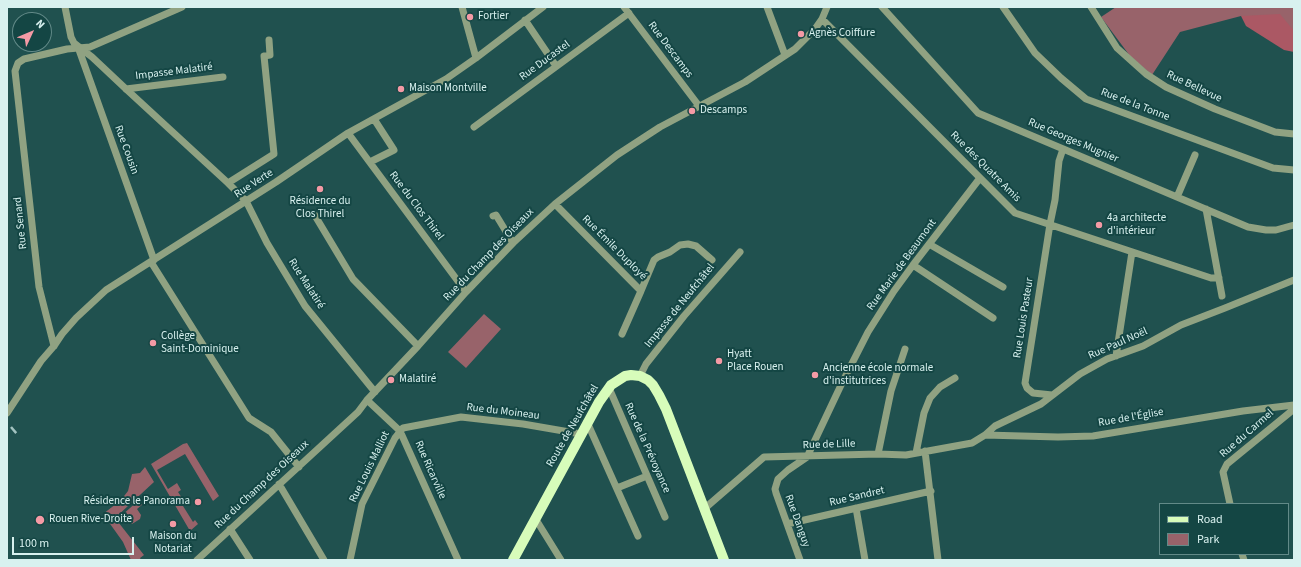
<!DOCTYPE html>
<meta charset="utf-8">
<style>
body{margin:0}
#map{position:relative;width:1301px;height:567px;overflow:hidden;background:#20514f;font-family:"Source Sans 3",sans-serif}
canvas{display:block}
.frame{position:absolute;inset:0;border:8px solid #d8f1ef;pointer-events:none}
.legend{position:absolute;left:1159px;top:503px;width:130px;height:52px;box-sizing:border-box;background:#144644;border:1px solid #628a88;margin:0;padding:5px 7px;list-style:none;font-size:12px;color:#d8f1ef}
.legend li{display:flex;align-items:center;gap:8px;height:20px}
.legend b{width:20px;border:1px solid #628a88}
.north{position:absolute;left:12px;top:12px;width:40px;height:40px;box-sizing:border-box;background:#144644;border:1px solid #628a88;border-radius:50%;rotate:46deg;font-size:11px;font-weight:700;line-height:16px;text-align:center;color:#d8f1ef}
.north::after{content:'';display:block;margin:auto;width:14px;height:18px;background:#f49aa5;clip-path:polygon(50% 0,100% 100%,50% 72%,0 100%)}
.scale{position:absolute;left:12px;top:537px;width:122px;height:18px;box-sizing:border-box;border:2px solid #d8f1ef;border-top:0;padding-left:5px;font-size:12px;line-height:14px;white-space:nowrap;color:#d8f1ef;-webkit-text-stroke:3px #144644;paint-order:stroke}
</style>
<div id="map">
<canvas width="1301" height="567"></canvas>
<div class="frame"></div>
<ul class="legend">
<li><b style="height:5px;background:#d7fcba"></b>Road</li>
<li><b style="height:11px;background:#98636a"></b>Park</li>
</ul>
<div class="north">N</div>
<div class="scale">100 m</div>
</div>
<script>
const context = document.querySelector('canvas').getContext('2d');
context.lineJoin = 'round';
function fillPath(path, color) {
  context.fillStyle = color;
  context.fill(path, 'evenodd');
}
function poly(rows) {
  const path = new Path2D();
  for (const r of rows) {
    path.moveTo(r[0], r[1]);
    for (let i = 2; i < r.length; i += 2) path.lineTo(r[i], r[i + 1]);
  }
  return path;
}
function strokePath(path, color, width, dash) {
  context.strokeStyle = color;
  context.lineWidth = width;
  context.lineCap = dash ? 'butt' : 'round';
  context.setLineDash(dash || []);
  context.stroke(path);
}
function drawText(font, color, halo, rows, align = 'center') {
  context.font = font + ' "Source Sans 3",sans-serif';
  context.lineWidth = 4;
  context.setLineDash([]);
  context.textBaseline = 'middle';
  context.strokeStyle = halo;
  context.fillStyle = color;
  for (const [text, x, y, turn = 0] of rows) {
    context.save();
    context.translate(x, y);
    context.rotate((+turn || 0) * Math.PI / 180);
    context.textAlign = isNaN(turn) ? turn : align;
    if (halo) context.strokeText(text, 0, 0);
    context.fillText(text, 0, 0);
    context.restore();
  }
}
fillPath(poly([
 [1116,7,1294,7,1294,31,1251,16,1241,16,1180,32,1152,75,1130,56,1101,17],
 [484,314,501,329,466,368,448,352],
 [187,443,219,496,213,501,185,454,157,470,168,489,177,483,181,490,178,492,186,504,183,506,193,522,195,520,198,524,190,531,151,464,183,444],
 [145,467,154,482,115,518,144,555,140,558,141,560,131,560,123,542,103,514,121,500,128,491,132,474,140,473],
 [140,499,143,504,137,509,141,515,140,519,132,524,121,521,120,517]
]), '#98636a');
fillPath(poly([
 [1280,14,1294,31,1294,52,1284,50,1246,26,1241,16]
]), '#ab5864');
strokePath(poly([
 [65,7,71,37,74,43,92,57,126,89,228,183,246,201,267,243,305,306,375,392],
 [462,7,476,58],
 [624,7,699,106],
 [767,7,785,55],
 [882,7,978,113,1248,227,1266,230,1276,230,1294,225],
 [1003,7,1035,53,1061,78,1086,99,1273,168,1294,170],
 [1091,7,1117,48,1146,74,1166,87,1215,109,1275,132,1294,134],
 [822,19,1015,213,1211,278,1219,278],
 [525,20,556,66],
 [78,47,154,260],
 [126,89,223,77],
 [474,127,629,13],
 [348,133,466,292],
 [370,162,394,150,374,119],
 [228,183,274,154,264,56,270,55,269,40],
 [1177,197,1195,155],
 [555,204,641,291,622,334],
 [1206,209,1222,296],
 [314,214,353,279,418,346],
 [493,216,496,215,513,243],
 [929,244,1003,287],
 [151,262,249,418,271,432,299,467],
 [913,265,993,318],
 [641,291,654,260,658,257,670,252,680,245,688,244,696,246,712,260],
 [54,346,39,287,15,71,18,63,24,59,67,49,90,47,182,7],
 [1116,356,1132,252],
 [640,376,646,364,684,316,740,252],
 [609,388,665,517],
 [1052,395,1033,393,1027,388,1025,383,1050,224,1055,200,1059,161,1063,149],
 [367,400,400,431,458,560],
 [7,413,41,361,54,346,62,334,76,318,106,290,276,182,348,133,446,79,476,58,543,7],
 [587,422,638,536],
 [985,435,995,426,1041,404,1080,374,1107,359,1143,346,1181,325,1225,308,1294,280],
 [925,451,938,560],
 [916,453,924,413,930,398,940,387,955,378],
 [878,454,891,391,905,349],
 [279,484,324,560],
 [617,488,647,476],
 [1230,504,1223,472,1227,464,1294,409],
 [856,508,865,560],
 [704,509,764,457,878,454,906,455,972,443,985,435,1058,437,1093,436,1243,411,1294,405],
 [535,518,561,560],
 [787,524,931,491],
 [230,529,250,560],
 [1242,554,1244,560],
 [197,560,358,412,367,400,418,346,466,292,513,243,555,204,617,155,660,127,745,82,795,49,815,29,822,19,827,7],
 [350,560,362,504,395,438,403,428,461,417,523,424,581,434],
 [800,560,776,493,775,489,778,479,788,470,807,457,842,383,868,332,894,291,913,265,980,178]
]), '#90a282', 7);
strokePath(poly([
 [513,560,599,402,611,385,625,376,631,375,640,376,648,380,653,385,659,395,666,409,724,560]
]), '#d7fcba', 10);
strokePath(poly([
 [11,427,17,434]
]), '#a3c3c1', 2.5, [8, 4]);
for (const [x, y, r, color] of [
 [470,17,4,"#f49aa5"],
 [801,34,4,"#f49aa5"],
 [401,89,4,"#f49aa5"],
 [692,111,4,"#f49aa5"],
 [320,189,4,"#f49aa5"],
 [1099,225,4,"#f49aa5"],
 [153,343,4,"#f49aa5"],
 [719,361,4,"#f49aa5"],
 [815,375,4,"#f49aa5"],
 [391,380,4,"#f49aa5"],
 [198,502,4,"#f49aa5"],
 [40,520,5,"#f49aa5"],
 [173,524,4,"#f49aa5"]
]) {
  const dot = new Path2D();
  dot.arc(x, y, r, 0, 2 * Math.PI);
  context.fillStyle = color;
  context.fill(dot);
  strokePath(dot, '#144644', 1.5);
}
drawText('11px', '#d8f1ef', '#144644', [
 ["Fortier",478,17],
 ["Agnès Coiffure",809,34],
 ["Maison Montville",409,89],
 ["Descamps",700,111],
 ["Résidence du",320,202,"center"],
 ["Clos Thirel",320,215,"center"],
 ["4a architecte",1107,219],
 ["d'intérieur",1107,232],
 ["Collège",161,337],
 ["Saint-Dominique",161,350],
 ["Hyatt",727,355],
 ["Place Rouen",727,368],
 ["Ancienne école normale",823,369],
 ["d'institutrices",823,382],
 ["Malatiré",399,380],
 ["Résidence le Panorama",190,502,"right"],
 ["Rouen Rive-Droite",49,520],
 ["Maison du",173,537,"center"],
 ["Notariat",173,550,"center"]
], 'left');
drawText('11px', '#d8f1ef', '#144644', [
 ["Rue Descamps",670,50,53],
 ["Rue Ducastel",545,61,-36],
 ["Impasse Malatiré",174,72,-7],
 ["Rue Bellevue",1194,87,25],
 ["Rue de la Tonne",1135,105,21],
 ["Rue Georges Mugnier",1073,141,23],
 ["Rue Cousin",126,150,70],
 ["Rue des Quatre Amis",985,167,45],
 ["Rue Verte",254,184,-33],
 ["Rue du Clos Thirel",416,206,53],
 ["Rue Senard",21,223,-96],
 ["Rue Émile Duployé",614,248,45],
 ["Rue du Champ des Oiseaux",489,255,-46],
 ["Rue Marie de Beaumont",902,265,-54],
 ["Rue Malatiré",306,284,57],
 ["Impasse de Neufchâtel",680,306,-51],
 ["Rue Louis Pasteur",1024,318,-81],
 ["Rue Paul Noël",1118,344,-24],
 ["Rue du Moineau",503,412,7],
 ["Rue de l'Église",1131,418,-10],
 ["Route de Neufchâtel",573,426,-60],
 ["Rue du Carmel",1247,434,-41],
 ["Rue de Lille",829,445,-2],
 ["Rue de la Prévoyance",647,448,66],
 ["Rue Louis Malliot",370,467,-64],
 ["Rue Ricarville",430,470,66],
 ["Rue du Champ des Oiseaux",262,485,-43],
 ["Rue Sandret",857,497,-13],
 ["Rue Danguy",797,521,70]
]);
</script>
